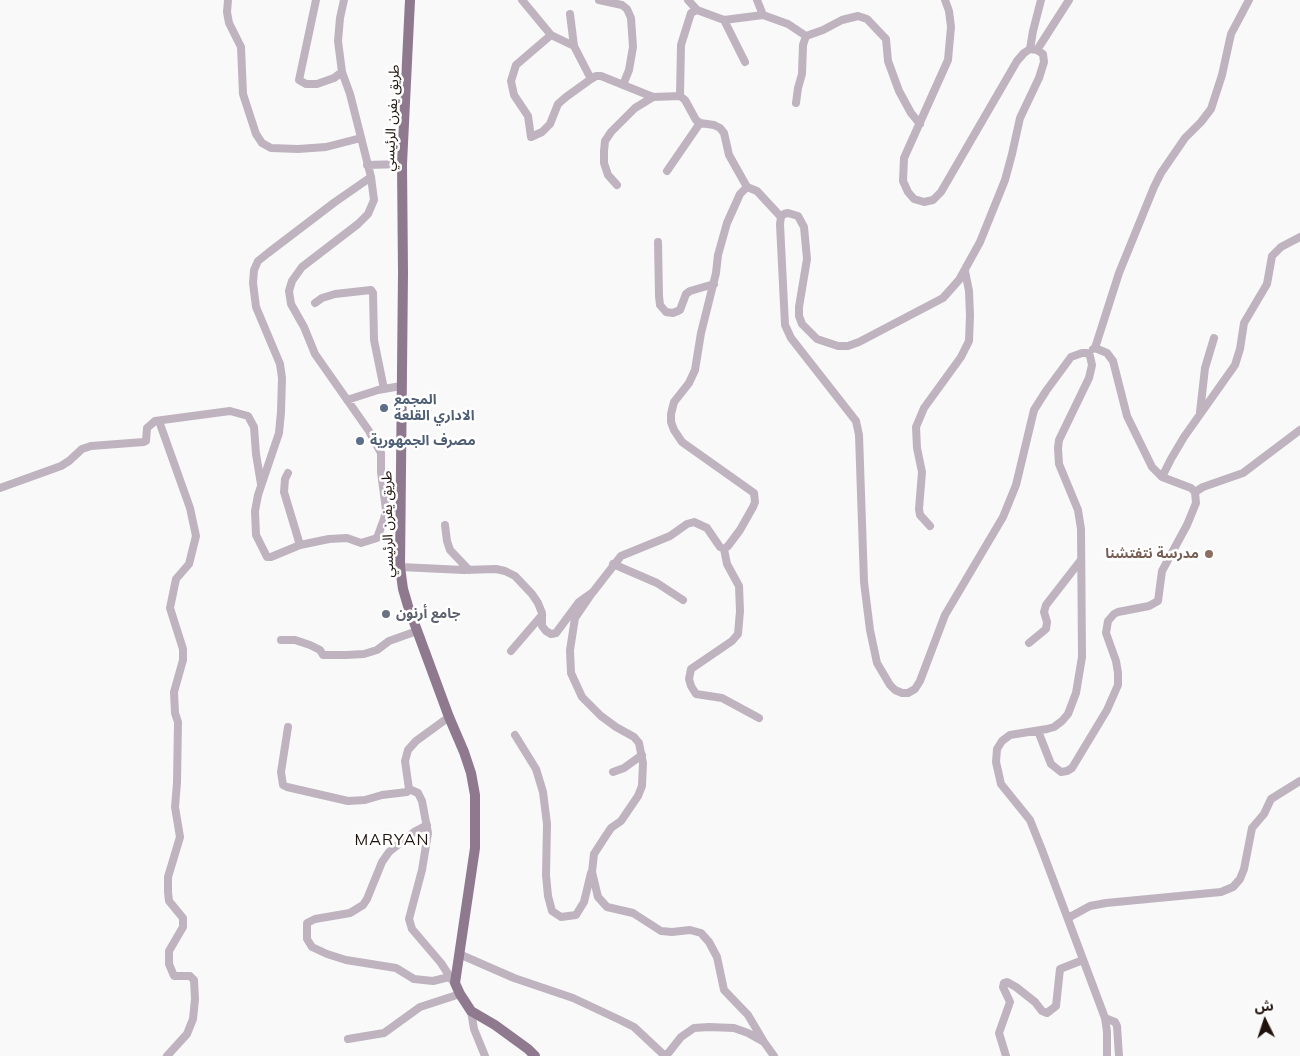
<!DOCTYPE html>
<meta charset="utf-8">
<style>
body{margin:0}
#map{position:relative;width:1300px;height:1056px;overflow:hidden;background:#f9f9f9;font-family:Mulish,"Noto Sans Arabic",sans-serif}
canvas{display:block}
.north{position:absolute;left:1240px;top:996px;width:50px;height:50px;-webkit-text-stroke:4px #fff;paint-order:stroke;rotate:356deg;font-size:14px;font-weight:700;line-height:20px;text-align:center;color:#20130d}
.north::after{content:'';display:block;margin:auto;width:18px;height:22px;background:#20130d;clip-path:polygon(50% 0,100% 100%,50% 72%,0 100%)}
</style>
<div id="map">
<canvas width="1300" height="1056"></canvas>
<div class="north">ش</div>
</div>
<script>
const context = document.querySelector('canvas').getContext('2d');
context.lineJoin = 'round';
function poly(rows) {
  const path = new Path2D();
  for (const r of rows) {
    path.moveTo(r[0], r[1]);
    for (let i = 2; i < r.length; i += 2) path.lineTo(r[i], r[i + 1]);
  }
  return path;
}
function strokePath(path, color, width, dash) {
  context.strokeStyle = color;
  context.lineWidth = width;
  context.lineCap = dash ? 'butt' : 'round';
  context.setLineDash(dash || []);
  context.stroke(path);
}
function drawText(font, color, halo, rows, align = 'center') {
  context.font = font + ' Mulish,"Noto Sans Arabic",sans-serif';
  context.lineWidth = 5;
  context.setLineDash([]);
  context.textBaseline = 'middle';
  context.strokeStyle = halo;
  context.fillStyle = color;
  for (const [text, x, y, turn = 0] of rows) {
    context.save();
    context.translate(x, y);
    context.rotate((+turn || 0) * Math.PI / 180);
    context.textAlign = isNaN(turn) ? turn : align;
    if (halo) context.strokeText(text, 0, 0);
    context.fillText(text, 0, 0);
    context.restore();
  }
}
strokePath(poly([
 [228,0,227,12,229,23,241,47,243,94,256,134,262,143,271,148,298,149,326,147,361,138],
 [316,0,299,80,306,84,317,84,334,78,342,72],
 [344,0,340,18,338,41,342,72,350,94,371,177,374,200,368,214,358,224,302,267,292,281,289,291,291,304,304,327,315,354,369,431,381,453,381,472,386,510,400,506],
 [522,0,551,35,574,46,591,79,596,76,601,76,653,97,680,96,685,100,696,120,700,123,714,125,720,128,724,133,729,155,747,187],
 [599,0,622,5,627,9,631,18,633,47,629,70,623,85],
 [688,0,697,10],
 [757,0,763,15],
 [945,0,949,11,951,27,948,60,904,158,903,181,908,192,914,199,924,202,933,200,941,192,1017,61,1024,53,1030,49,1037,50,1043,54,1044,62,1039,78,1020,118,1012,154,1005,180,980,242,959,280,943,298,859,342,848,346,838,346,817,339,802,324,799,316,799,307,807,259,804,227,798,216,788,213,784,214,781,217,780,224,785,325,791,338,856,421,859,435,864,582,870,630,877,663,890,685,895,690,902,693,908,693,915,689,920,681,945,615,1003,517,1016,485,1034,410,1046,391,1071,357,1082,353,1087,353,1090,356,1092,365,1089,378,1059,440,1058,448,1059,464,1078,510,1081,529,1082,657,1076,693,1068,714,1062,721,1054,727,1047,729,1010,735,1002,741,997,749,996,762,1001,784,1030,820,1042,850,1105,1018,1107,1032,1107,1056],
 [570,14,574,46],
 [724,20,745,62],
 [551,35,516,65,511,81,514,95,528,116,531,137,542,132,550,124,558,104,566,97,591,79],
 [1030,49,1033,31,1041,0],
 [1037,50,1069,0],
 [680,96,681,45,691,13,697,10,724,20,763,15,788,24,806,36],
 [796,103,798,88,802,74,803,45,806,36,823,30,842,20,858,16,867,19,886,39,888,61,899,91,911,113,920,124],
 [367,165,402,164],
 [667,171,700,123],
 [371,177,335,202,268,253,258,261,254,270,253,283,256,307,280,364,282,378,281,412,279,433,258,495,255,511,256,535,267,557,271,557,300,545,329,539,347,538,361,543,377,538,384,519,386,510],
 [617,185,608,175,604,163,604,151,605,141,611,132,635,108,653,97],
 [658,242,659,296,660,305,666,312,673,313,680,310,686,294,690,291,714,284],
 [315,303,322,298,335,294,371,290,373,293,374,340,384,389],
 [1093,349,1095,348,1119,273,1154,187,1161,173,1185,138,1201,122,1211,109,1222,75,1231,34,1249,0],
 [347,400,378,390,401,386],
 [1200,412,1205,368,1214,338],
 [159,421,190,508,196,536,189,564,176,579,170,608,183,649,183,660,174,692,175,713,178,722,177,783,175,807,180,837,168,877,168,892,169,901,183,918,183,927,169,951,169,964,174,976,190,976,194,980,195,999,193,1019,187,1034,167,1056],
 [288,473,285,479,284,492,300,545],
 [1162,477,1171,459,1184,437,1235,365,1240,349,1244,323,1267,284,1272,256,1281,247,1300,237],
 [0,488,61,466,69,461,82,449,91,446,144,442,146,441,147,428,155,421,230,411,248,416,254,427,256,454,261,484],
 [1195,492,1203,487,1243,473,1300,430],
 [445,525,447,541,450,550,469,570],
 [930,526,920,515,919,509,922,472,917,448,916,427,924,408,961,357,969,341,970,315,969,291,965,271],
 [724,549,727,564,739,586,740,611,738,634,732,641,691,669,689,679,691,686,696,694,722,698,759,718],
 [613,564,657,583,683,600],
 [400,567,464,570,496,569,505,571,515,576,532,594,538,603,542,613,542,626,546,631,551,634,556,633,579,602,593,592,621,556,670,536,687,524,694,522,707,528,720,547,724,549,728,546,740,530,753,507,755,502,754,493,682,442,674,430,671,422,671,414,674,402,689,383,695,370,701,333,716,273,718,255,727,223,740,194,747,187,757,191,781,217],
 [592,593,575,618,570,650,571,673,582,697,601,716,616,727,634,737,639,743,643,763,642,786,638,796,621,821,611,828,605,837,594,854,592,872,598,897,607,907,633,913,661,931,672,932,690,930,701,933,709,942,717,957,724,990,748,1015,764,1042],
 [281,640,295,640,310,645,320,650,323,655,346,655,364,654,377,650,389,641,417,631],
 [1029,643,1046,629,1047,622,1044,612,1046,605,1081,560],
 [511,651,542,615],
 [449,717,416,741,408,750,405,761,409,789,418,793,422,801,428,833,422,870,409,919,412,929,441,963,452,980],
 [288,727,281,772,283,785,287,787,348,801,365,800,382,795,407,792,409,789],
 [1038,731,1051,764,1061,772,1067,771,1072,768,1107,710,1118,685,1118,673,1116,661,1106,633,1108,621,1114,614,1118,612,1149,606,1158,601,1162,571,1187,525,1196,503,1195,492,1191,488,1162,477,1152,467,1127,416,1113,361,1107,353,1095,348],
 [515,735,536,769,543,792,547,824,546,875,548,896,552,911,561,917,576,915,584,902,591,873],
 [613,772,624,768,642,755],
 [427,825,414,832,389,852,382,862,367,899,363,905,350,913,315,919,307,923,307,939,312,947,327,954,346,960,396,968,414,979,433,981,449,977],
 [1068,918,1090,906,1106,903,1221,892,1233,887,1240,879,1244,869,1252,828,1264,814,1271,799,1300,781],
 [459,954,514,978,573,998,620,1020,634,1027,665,1056],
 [471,1011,474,1029,485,1056],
 [1105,1018,1115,1022,1117,1026,1119,1056],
 [348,1039,384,1033,420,1007,460,994],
 [666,1056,681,1037,694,1028,709,1027,734,1028,748,1033,764,1042,774,1056],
 [1006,1056,999,1033,1010,1002,1003,987,1004,983,1007,982,1016,987,1035,1002,1042,1011,1047,1013,1056,1006,1060,969,1083,960]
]), '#bfb3c0', 8);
strokePath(poly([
 [410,0,402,164,403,273,400,567,403,589,408,606,449,717,464,752,471,773,475,795,475,848,455,983,460,994,471,1011,495,1025,528,1049,535,1056]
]), '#8e798f', 10);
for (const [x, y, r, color] of [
 [384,408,5,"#5c6f8a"],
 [360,441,5,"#5c6f8a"],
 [1209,554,5,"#8d6e63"],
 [386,614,5,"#6b7280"]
]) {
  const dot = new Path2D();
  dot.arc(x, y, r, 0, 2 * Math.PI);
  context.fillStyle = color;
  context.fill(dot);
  strokePath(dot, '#fff', 2);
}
drawText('14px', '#20130d', '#fff', [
 ["طريق يفرن الرئيسي",392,118,-87],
 ["طريق يفرن الرئيسي",388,524,-91]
]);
drawText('bold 14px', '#4e5e75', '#fff', [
 ["المجمع",394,400],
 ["الاداري القلعة",394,416],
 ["مصرف الجمهورية",370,441]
], 'left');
drawText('bold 14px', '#785e54', '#fff', [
 ["مدرسة نتفتشنا",1199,554]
], 'right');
drawText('bold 14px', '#5b616d', '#fff', [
 ["جامع أرنون",396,614]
], 'left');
context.letterSpacing = '1px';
drawText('16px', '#20130d', '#fff', [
 ["MARYAN",392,840]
]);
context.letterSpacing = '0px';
</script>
